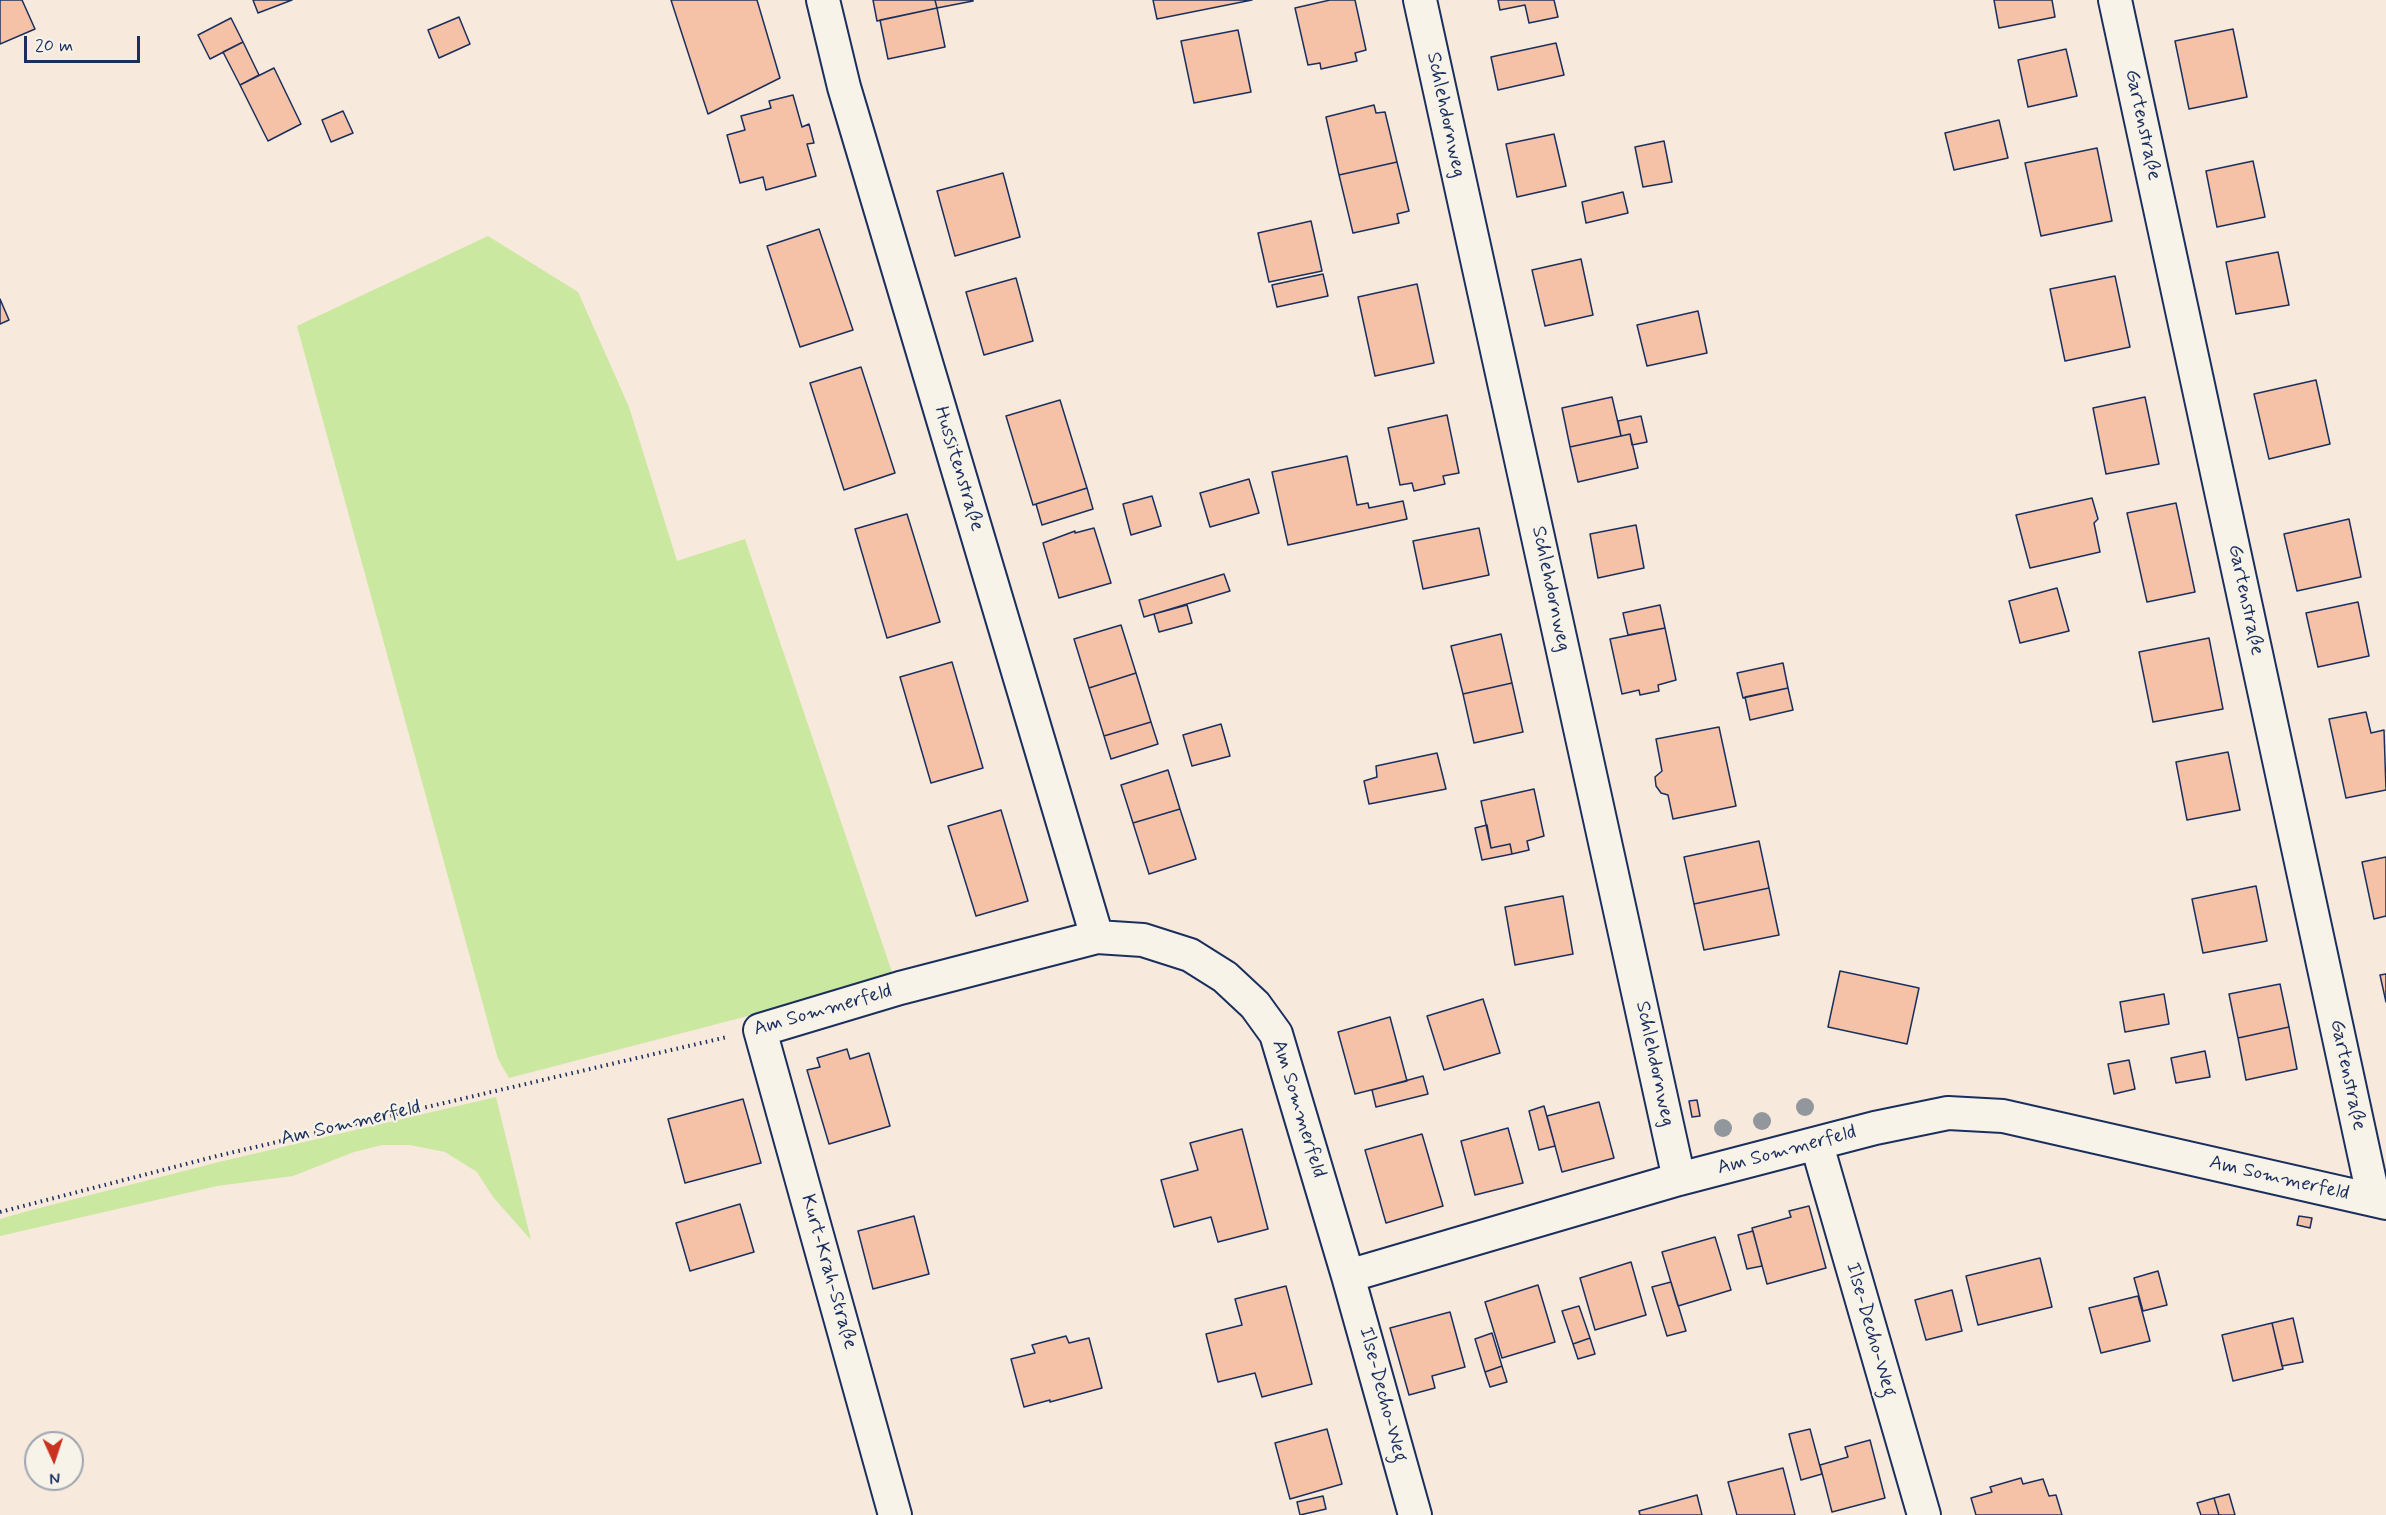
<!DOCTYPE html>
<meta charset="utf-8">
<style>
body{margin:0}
#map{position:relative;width:2386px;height:1515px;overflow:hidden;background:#f7e9db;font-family:Mynerve,sans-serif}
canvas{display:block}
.north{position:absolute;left:24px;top:1431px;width:60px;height:60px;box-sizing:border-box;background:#f7f3e8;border:2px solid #9fa5b1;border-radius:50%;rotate:177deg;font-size:16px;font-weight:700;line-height:24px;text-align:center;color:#1b2f5e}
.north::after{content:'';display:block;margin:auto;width:21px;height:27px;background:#c8321e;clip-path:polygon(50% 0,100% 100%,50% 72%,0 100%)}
.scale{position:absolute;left:24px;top:36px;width:116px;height:27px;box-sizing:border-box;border:3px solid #1b2f5e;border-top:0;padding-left:8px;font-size:18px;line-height:21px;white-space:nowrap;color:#1b2f5e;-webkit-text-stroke:4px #f7f3e8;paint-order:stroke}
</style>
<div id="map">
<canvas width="2386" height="1515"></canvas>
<div class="north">N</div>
<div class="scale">20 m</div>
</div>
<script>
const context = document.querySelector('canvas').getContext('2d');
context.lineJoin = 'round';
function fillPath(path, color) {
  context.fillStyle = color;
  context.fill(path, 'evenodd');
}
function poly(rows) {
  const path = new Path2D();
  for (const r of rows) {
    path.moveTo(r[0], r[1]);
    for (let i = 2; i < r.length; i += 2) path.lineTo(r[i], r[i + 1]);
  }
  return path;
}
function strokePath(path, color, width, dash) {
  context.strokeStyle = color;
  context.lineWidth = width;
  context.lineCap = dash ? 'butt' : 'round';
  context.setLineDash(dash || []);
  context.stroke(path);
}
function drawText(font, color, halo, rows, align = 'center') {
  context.font = font + ' Mynerve,sans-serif';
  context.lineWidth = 4.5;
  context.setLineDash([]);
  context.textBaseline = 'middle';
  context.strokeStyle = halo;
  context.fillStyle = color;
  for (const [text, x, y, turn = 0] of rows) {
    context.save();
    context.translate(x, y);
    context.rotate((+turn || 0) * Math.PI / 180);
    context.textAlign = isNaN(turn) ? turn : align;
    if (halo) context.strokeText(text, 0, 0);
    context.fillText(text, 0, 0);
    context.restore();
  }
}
fillPath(poly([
 [488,236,578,292,629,407,677,561,745,539,894,978,509,1078,498,1059,297,326],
 [496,1097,531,1240,493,1197,477,1172,445,1152,410,1145,382,1145,354,1152,293,1176,217,1186,0,1236,0,1219,28,1211,219,1162]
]), '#cae8a0');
const building = poly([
 [0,0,22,0,35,29,0,44,0,0],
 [253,0,292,0,258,13,253,0],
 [671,0,757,0,780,78,708,114,671,0],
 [873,0,935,0,937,8,877,21,873,0],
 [935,0,973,0,973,1,937,8,935,0],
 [1153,0,1252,0,1157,19,1153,0],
 [1330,0,1355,0,1366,50,1355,53,1357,61,1321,69,1320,63,1308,65,1295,8,1330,0],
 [1498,0,1554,0,1558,17,1529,23,1525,5,1500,10,1498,0],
 [1994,0,2052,0,2055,17,1999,28,1994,0],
 [937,8,945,47,888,59,880,20,937,8],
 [459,17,470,44,439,58,428,30,459,17],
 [231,18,243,42,210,59,198,35,231,18],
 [2233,29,2247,97,2189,109,2175,41,2233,29],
 [1238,30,1251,92,1194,103,1181,41,1238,30],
 [243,42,259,75,240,85,223,52,243,42],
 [1556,43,1564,75,1498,90,1491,57,1556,43],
 [2066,49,2077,96,2028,107,2018,60,2066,49],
 [274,68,301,124,268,141,240,85,274,68],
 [793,95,802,127,809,124,814,143,807,144,816,176,766,190,763,177,740,183,727,135,745,130,741,116,771,108,769,101,793,95],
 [1374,105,1376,113,1385,112,1397,162,1339,175,1326,117,1374,105],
 [343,111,353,133,331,142,322,120,343,111],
 [1999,120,2008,158,1954,170,1945,133,1999,120],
 [1554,134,1566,186,1517,197,1506,144,1554,134],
 [1664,141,1672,182,1643,187,1635,147,1664,141],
 [2097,148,2112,221,2041,236,2025,163,2097,148],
 [2253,161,2265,217,2217,227,2206,171,2253,161],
 [1397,162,1409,211,1397,214,1399,223,1353,233,1339,175,1397,162],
 [1003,173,1020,237,955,256,937,191,1003,173],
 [1623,192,1628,213,1586,223,1582,202,1623,192],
 [1311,221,1322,271,1269,282,1258,233,1311,221],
 [819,229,853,330,800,347,767,246,819,229],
 [2278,252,2289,305,2236,314,2226,262,2278,252],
 [1581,259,1593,315,1545,326,1532,270,1581,259],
 [1323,274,1328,296,1277,307,1272,285,1323,274],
 [2115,276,2130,347,2065,361,2050,289,2115,276],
 [1016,278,1033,341,984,355,966,292,1016,278],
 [1417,284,1434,363,1375,376,1358,297,1417,284],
 [0,299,9,320,0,324,0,299],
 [1698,311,1707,353,1647,366,1637,325,1698,311],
 [861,367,895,473,844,490,810,383,861,367],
 [2316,380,2330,444,2269,459,2254,394,2316,380],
 [1612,397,1621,436,1570,447,1562,408,1612,397],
 [2145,397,2159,464,2106,474,2093,408,2145,397],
 [1060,400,1087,488,1033,505,1006,416,1060,400],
 [1447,415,1459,473,1443,476,1445,484,1414,491,1412,483,1400,485,1388,428,1447,415],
 [1641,416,1647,442,1632,445,1630,434,1621,436,1618,421,1641,416],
 [1630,434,1638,468,1578,482,1570,447,1630,434],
 [1347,456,1357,505,1368,503,1369,508,1403,501,1407,519,1288,545,1272,472,1347,456],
 [1249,479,1259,513,1210,527,1200,493,1249,479],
 [1087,488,1093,509,1042,525,1036,504,1087,488],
 [1152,496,1161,526,1131,535,1123,504,1152,496],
 [2092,498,2098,519,2094,523,2100,552,2030,568,2016,515,2092,498],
 [2176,503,2195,592,2147,602,2127,513,2176,503],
 [907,514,940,622,887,638,855,529,907,514],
 [2349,519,2361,577,2297,591,2284,534,2349,519],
 [1636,525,1644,568,1598,578,1590,534,1636,525],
 [1094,528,1111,583,1059,598,1043,543,1075,531,1075,533,1094,528],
 [1479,528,1489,575,1423,589,1413,541,1479,528],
 [1224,574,1230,591,1144,617,1139,600,1224,574],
 [2057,588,2069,631,2020,643,2009,601,2057,588],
 [2358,602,2369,656,2318,667,2306,613,2358,602],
 [1187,605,1192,623,1159,632,1154,614,1187,605],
 [1660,605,1665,628,1628,635,1623,613,1660,605],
 [1121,625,1136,673,1089,688,1074,639,1121,625],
 [1665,628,1676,680,1658,685,1659,691,1640,695,1639,690,1622,694,1610,639,1665,628],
 [1501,634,1512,683,1463,694,1451,646,1501,634],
 [2209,638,2223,709,2153,722,2139,652,2209,638],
 [952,662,983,768,931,783,900,677,952,662],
 [1783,663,1788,688,1743,698,1737,673,1783,663],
 [1136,673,1151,722,1104,736,1089,688,1136,673],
 [1512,683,1523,732,1474,743,1463,694,1512,683],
 [1788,688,1793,710,1750,720,1745,697,1788,688],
 [2366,712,2371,733,2384,730,2386,790,2346,798,2329,719,2366,712],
 [1151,722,1158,744,1111,759,1104,736,1151,722],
 [1221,724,1230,756,1192,766,1183,735,1221,724],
 [1719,727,1736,806,1673,819,1668,795,1661,793,1656,786,1655,777,1662,771,1656,739,1719,727],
 [2228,752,2240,810,2187,820,2176,762,2228,752],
 [1437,753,1446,789,1369,804,1364,781,1377,777,1376,766,1437,753],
 [1168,770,1180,809,1133,823,1121,785,1168,770],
 [1534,789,1544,836,1527,841,1529,850,1512,854,1510,844,1491,848,1481,801,1534,789],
 [1180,809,1196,859,1149,874,1133,823,1180,809],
 [1001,810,1028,901,976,916,948,826,1001,810],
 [1487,825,1491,848,1510,844,1512,854,1482,860,1475,828,1487,825],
 [1759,841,1769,888,1694,904,1684,857,1759,841],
 [2386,857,2386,916,2374,919,2362,862,2386,857],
 [2256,886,2267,941,2203,953,2192,899,2256,886],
 [1769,888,1779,935,1704,950,1694,904,1769,888],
 [1563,896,1573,954,1515,965,1505,907,1563,896],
 [1840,971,1919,988,1907,1044,1828,1027,1840,971],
 [2386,974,2386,1002,2380,975,2386,974],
 [2280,984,2289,1027,2238,1038,2229,994,2280,984],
 [2164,994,2169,1024,2125,1032,2120,1002,2164,994],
 [1483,999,1500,1053,1444,1070,1427,1016,1483,999],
 [1390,1017,1407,1081,1355,1094,1338,1032,1390,1017],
 [2289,1027,2297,1069,2246,1080,2238,1038,2289,1027],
 [847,1049,850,1059,869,1053,890,1126,829,1144,807,1070,820,1067,817,1058,847,1049],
 [2205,1051,2210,1077,2176,1083,2171,1058,2205,1051],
 [2129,1060,2135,1089,2114,1094,2108,1064,2129,1060],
 [1423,1076,1428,1094,1376,1107,1372,1090,1423,1076],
 [743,1099,761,1163,685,1183,668,1119,743,1099],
 [1697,1100,1700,1116,1692,1117,1689,1101,1697,1100],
 [1599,1102,1614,1158,1562,1172,1547,1116,1599,1102],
 [1544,1106,1555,1146,1539,1150,1529,1111,1544,1106],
 [1508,1128,1523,1183,1475,1195,1461,1141,1508,1128],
 [1242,1129,1268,1229,1218,1242,1211,1217,1174,1227,1161,1180,1198,1170,1190,1143,1242,1129],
 [1422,1134,1443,1206,1386,1223,1365,1150,1422,1134],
 [740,1204,754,1252,690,1271,676,1223,740,1204],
 [1809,1206,1826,1268,1767,1284,1752,1228,1791,1217,1789,1211,1809,1206],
 [914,1216,929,1274,873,1289,858,1231,914,1216],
 [2299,1216,2312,1218,2310,1228,2297,1225,2299,1216],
 [1753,1231,1762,1266,1747,1269,1738,1235,1753,1231],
 [1715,1237,1731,1290,1678,1306,1662,1252,1715,1237],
 [2040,1258,2052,1307,1978,1325,1966,1276,2040,1258],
 [1631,1262,1646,1315,1595,1330,1580,1278,1631,1262],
 [2158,1271,2167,1305,2143,1311,2134,1278,2158,1271],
 [1671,1282,1686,1331,1667,1336,1652,1287,1671,1282],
 [1538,1285,1555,1342,1502,1358,1485,1302,1538,1285],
 [1286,1286,1312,1384,1262,1397,1255,1373,1218,1382,1206,1334,1242,1325,1235,1299,1286,1286],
 [1952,1290,1962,1331,1926,1340,1915,1300,1952,1290],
 [2138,1296,2150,1341,2101,1353,2089,1308,2138,1296],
 [1579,1306,1590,1338,1573,1344,1562,1311,1579,1306],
 [1450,1312,1465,1367,1432,1376,1435,1388,1409,1395,1390,1328,1450,1312],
 [2293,1318,2303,1362,2282,1366,2272,1323,2293,1318],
 [2272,1323,2283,1369,2233,1381,2222,1335,2272,1323],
 [1492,1333,1502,1366,1485,1372,1475,1339,1492,1333],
 [1066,1336,1069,1343,1089,1338,1102,1388,1050,1402,1050,1400,1024,1407,1011,1359,1035,1353,1032,1345,1066,1336],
 [1590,1338,1595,1354,1578,1359,1573,1344,1590,1338],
 [1502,1366,1507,1382,1490,1387,1485,1372,1502,1366],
 [1327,1429,1342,1484,1290,1499,1275,1443,1327,1429],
 [1810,1429,1822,1474,1801,1480,1789,1434,1810,1429],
 [1870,1440,1885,1498,1832,1512,1820,1465,1848,1457,1845,1447,1870,1440],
 [1783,1468,1795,1515,1737,1515,1728,1482,1783,1468],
 [2021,1478,2023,1484,2043,1479,2049,1496,2056,1495,2062,1515,1976,1515,1971,1498,1992,1492,1990,1487,2021,1478],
 [2229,1494,2235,1515,2219,1515,2214,1498,2229,1494],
 [1697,1495,1702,1515,1640,1515,1639,1511,1697,1495],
 [1323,1496,1326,1509,1300,1515,1297,1502,1323,1496],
 [2214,1498,2219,1515,2201,1515,2197,1503,2214,1498]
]);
fillPath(building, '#f5c1a7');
strokePath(building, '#1b2f5e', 1.5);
const minor = poly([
 [823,0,844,87,1097,937],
 [1420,0,1679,1179],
 [2115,0,2374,1200],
 [1817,1145,1924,1515],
 [1348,1276,1679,1179,1875,1128,1948,1113,2003,1116,2386,1203],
 [895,1515,760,1030,900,988,1097,937,1143,940,1190,955,1225,977,1255,1005,1276,1034,1348,1276,1415,1515]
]);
strokePath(minor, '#1b2f5e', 36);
strokePath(poly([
 [0,1212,217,1156,727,1037]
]), '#1b2f5e', 4, [1.5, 4.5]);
strokePath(minor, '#f7f3e8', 32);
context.fillStyle = '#91979d';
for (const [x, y] of [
 [1805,1107],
 [1762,1121],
 [1723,1128]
]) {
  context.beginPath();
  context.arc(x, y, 9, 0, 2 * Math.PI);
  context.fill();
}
drawText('20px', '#1b2f5e', '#f7f3e8', [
 ["Schlehdornweg",1445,115,78],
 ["Gartenstraße",2142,125,78],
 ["Hussitenstraße",958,469,73],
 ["Schlehdornweg",1550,589,78],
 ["Gartenstraße",2245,600,78],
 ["Am Sommerfeld",823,1011,-16],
 ["Schlehdornweg",1654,1064,78],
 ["Gartenstraße",2347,1075,78],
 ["Am Sommerfeld",1298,1109,73],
 ["Am Sommerfeld",351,1124,-13],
 ["Am Sommerfeld",1787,1151,-15],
 ["Am Sommerfeld",2279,1179,13],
 ["Kurt-Krah-Straße",828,1272,74],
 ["Ilse-Decho-Weg",1870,1330,74],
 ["Ilse-Decho-Weg",1382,1395,75]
]);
</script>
